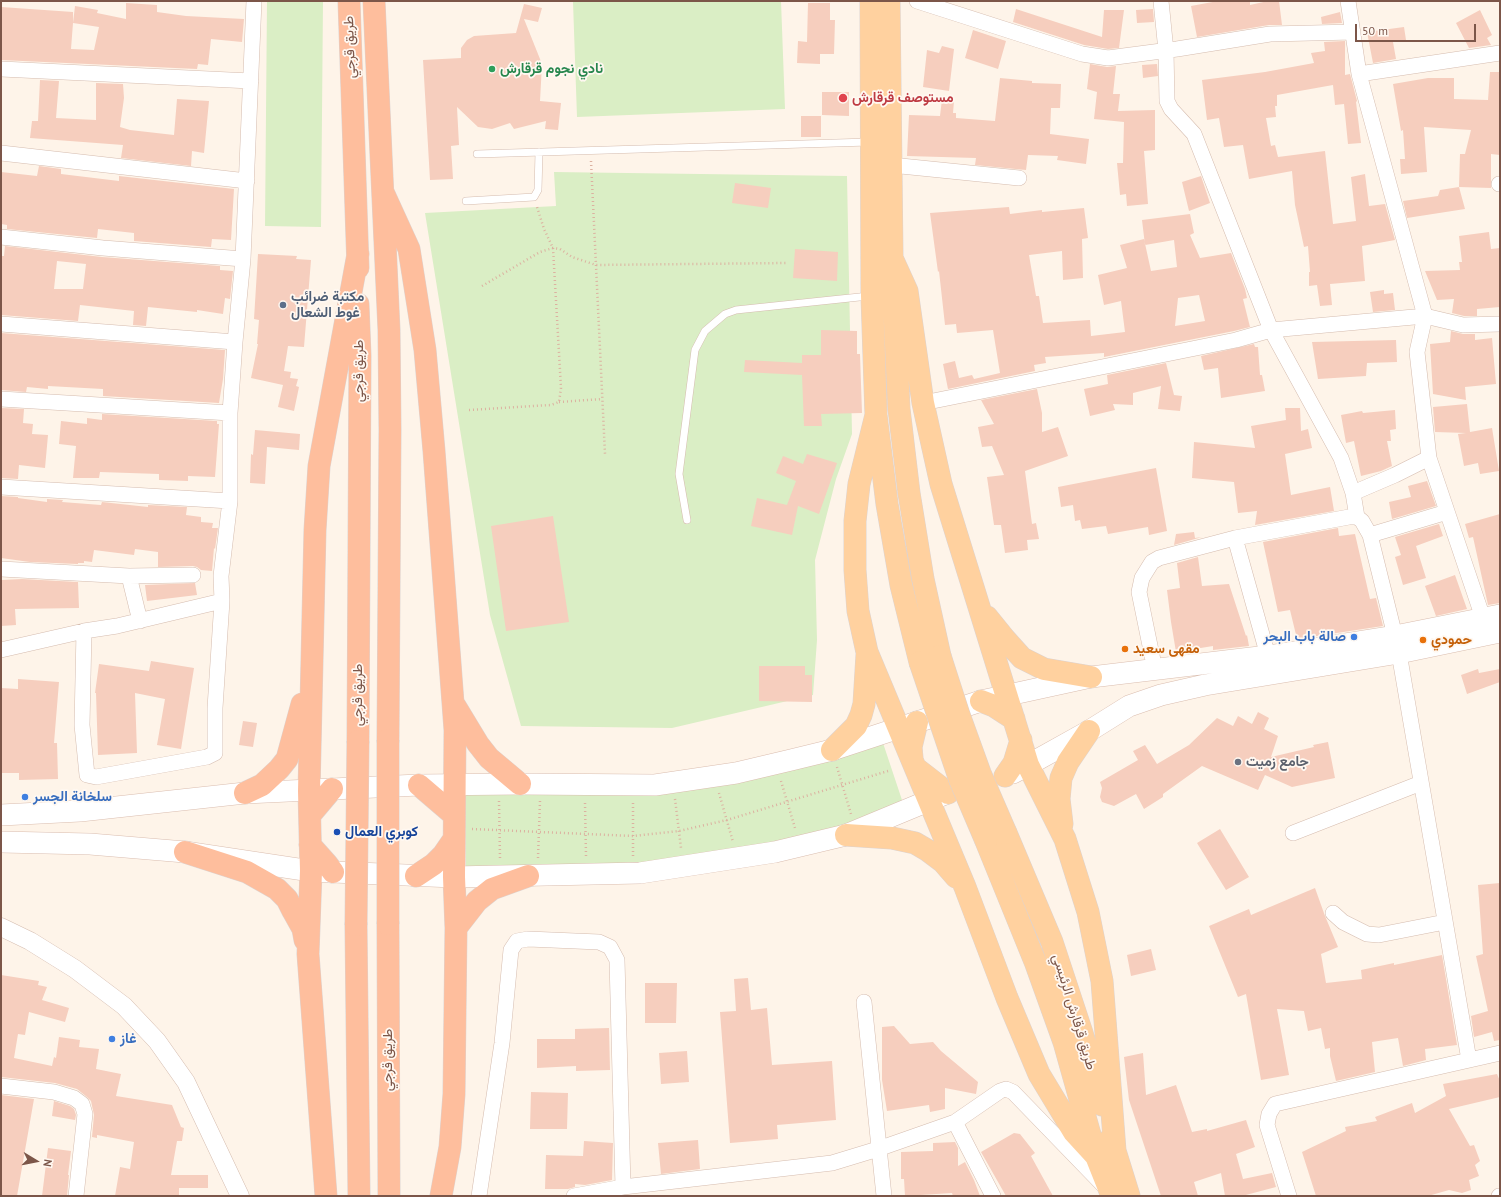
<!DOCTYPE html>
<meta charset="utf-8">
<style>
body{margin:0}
#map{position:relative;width:1501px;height:1197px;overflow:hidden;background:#fef4e9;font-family:"PT Sans",sans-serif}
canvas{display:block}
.frame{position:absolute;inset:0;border:2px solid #7c5649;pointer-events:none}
.north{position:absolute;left:16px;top:1141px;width:40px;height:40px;-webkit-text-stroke:3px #fff8f1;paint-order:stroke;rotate:100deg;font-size:11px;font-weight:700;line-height:16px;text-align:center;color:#7c5649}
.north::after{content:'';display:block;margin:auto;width:14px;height:18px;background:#7c5649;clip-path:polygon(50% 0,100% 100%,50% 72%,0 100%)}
.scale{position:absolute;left:1355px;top:24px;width:121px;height:18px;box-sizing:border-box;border:2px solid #7c5649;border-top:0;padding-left:5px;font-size:12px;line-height:14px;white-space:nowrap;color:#7c5649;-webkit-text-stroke:3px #fff8f1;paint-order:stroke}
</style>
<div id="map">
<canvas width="1501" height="1197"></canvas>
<div class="frame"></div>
<div class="north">N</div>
<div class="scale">50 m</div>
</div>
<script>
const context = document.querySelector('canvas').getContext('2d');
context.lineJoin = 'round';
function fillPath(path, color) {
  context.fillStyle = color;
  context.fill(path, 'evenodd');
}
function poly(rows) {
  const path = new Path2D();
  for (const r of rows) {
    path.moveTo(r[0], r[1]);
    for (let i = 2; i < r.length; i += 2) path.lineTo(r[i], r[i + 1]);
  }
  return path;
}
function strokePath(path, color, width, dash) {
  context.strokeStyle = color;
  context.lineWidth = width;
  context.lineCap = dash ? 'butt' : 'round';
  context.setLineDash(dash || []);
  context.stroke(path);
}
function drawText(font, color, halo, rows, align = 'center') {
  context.font = font + ' "PT Sans",Vazirmatn,sans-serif';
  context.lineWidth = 3.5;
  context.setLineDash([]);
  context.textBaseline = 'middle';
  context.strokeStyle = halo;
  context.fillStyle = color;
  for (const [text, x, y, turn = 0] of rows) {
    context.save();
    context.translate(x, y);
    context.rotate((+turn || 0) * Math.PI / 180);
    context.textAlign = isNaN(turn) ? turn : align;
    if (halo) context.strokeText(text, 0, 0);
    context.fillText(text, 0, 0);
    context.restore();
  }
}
fillPath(poly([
 [267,1,323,1,321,227,265,226],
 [602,1,781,1,785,109,577,117,573,2],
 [554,172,847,176,852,434,836,479,815,560,817,640,813,695,672,728,521,726,490,615,425,213,556,206],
 [882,740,904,806,839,830,683,863,466,867,465,795,673,790]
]), '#daeec5');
fillPath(poly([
 [1218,1,1250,1,1250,5,1268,1,1279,1,1282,25,1269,25,1197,37,1191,6],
 [126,3,157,5,157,12,186,16,244,19,242,42,211,39,208,65,198,64,197,69,1,60,1,7,73,12,73,23,75,6,98,10,97,13,126,19],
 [73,23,99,27,94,50,71,49],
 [808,3,830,3,830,20,835,20,834,54,820,54,820,64,797,63,798,41,807,42],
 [524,4,542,8,538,22,524,19,542,64,540,101,561,103,558,130,545,129,546,121,514,129,510,123,492,129,478,127,457,107,459,145,451,146,453,179,430,180,423,60,461,58,461,48,467,40,474,36,516,33],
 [1016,9,1102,37,1104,10,1124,10,1119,48,1108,49,1084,45,1013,22],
 [1153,9,1154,22,1137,23,1136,10],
 [1480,10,1492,35,1487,38,1491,45,1469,48,1456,23],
 [1340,12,1342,23,1322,24,1321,17],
 [1404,27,1406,40,1393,42,1396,59,1373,63,1367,32],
 [973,30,1006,41,998,69,965,58],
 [1345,41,1345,75,1350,74,1357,101,1356,102,1361,143,1348,144,1344,104,1335,105,1333,85,1277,95,1277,106,1275,106,1276,117,1266,118,1271,146,1275,145,1278,157,1325,151,1333,224,1356,221,1351,177,1365,174,1369,206,1385,204,1395,240,1362,246,1365,281,1330,284,1332,305,1320,306,1317,285,1309,286,1309,272,1310,272,1308,246,1304,247,1295,205,1292,171,1249,179,1243,145,1224,147,1219,118,1207,120,1202,80,1265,72,1314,63,1311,53,1325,51,1324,42],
 [942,46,954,49,949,91,923,87,927,50,939,53],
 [1090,64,1107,67,1116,66,1113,94,1120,94,1118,111,1155,110,1155,150,1144,151,1148,204,1127,206,1126,194,1120,195,1117,163,1123,163,1124,122,1094,119,1097,92,1087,89],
 [1157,64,1158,76,1143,78,1142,65],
 [1490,72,1500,72,1500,155,1491,154,1491,188,1459,187,1460,154,1465,154,1471,130,1424,127,1427,172,1401,174,1400,159,1405,159,1403,130,1401,131,1393,84,1428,78,1454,78,1454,99,1488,100],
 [1000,78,1032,81,1032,83,1061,84,1060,108,1051,108,1050,134,1089,139,1086,164,1057,160,1058,156,1028,155,1026,170,975,165,976,158,907,156,909,115,940,116,942,99,954,101,953,113,956,113,956,118,995,121],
 [40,80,59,81,56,118,96,120,96,83,123,84,124,98,120,127,130,130,174,135,177,99,209,101,204,153,192,151,191,166,121,158,123,145,30,138,32,121,38,121],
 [822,92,849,92,849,116,822,115],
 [801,116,821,116,821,137,801,137],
 [39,166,61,169,61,174,119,181,119,176,234,189,231,240,212,239,211,247,134,241,134,233,98,229,97,238,7,229,7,225,1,224,1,172,37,176],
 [1201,176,1210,203,1189,211,1182,182],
 [735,183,771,188,768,208,732,203],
 [1459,187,1465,209,1407,218,1403,201,1438,196,1440,190],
 [1009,207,1010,214,1042,210,1042,212,1084,208,1088,238,1082,239,1083,278,1063,280,1062,251,1029,255,1036,296,1039,296,1043,323,1090,320,1091,336,1125,332,1121,301,1104,305,1098,275,1127,268,1120,245,1144,239,1151,271,1177,267,1174,240,1145,245,1142,220,1190,214,1194,233,1190,235,1200,258,1231,253,1245,289,1247,298,1243,299,1250,327,1234,331,1104,357,1104,353,1045,357,1046,363,1034,365,1035,371,948,389,943,364,955,361,959,378,972,375,974,379,1000,373,993,330,957,333,956,324,945,325,939,271,938,272,930,213],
 [1199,295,1205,321,1175,326,1178,298],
 [1489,232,1491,249,1500,248,1500,307,1477,309,1477,316,1464,316,1452,313,1454,299,1437,300,1425,271,1460,270,1459,262,1462,262,1459,236],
 [5,246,102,257,220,266,220,270,233,271,230,299,225,298,223,314,197,310,197,312,148,307,146,326,133,325,134,311,80,305,78,321,1,315,1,256,4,256],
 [57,261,86,264,83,289,54,289],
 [795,249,838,252,837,281,793,278],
 [258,254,297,256,296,259,311,260,304,347,288,346,284,371,291,372,290,378,298,379,296,386,299,387,294,411,278,407,283,385,251,378,258,344,257,344,259,320,254,319],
 [1384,290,1384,294,1393,293,1395,310,1373,312,1370,292],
 [821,330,857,331,857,354,860,354,862,413,821,414,822,426,804,426,802,375,744,372,745,360,802,363,802,355,821,355],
 [1451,331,1463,334,1475,334,1475,340,1492,338,1496,384,1465,387,1466,400,1433,394,1430,344,1450,342],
 [1,333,225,350,223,379,219,403,103,396,103,389,48,386,48,389,27,387,26,392,1,390],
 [1396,340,1397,362,1367,363,1366,376,1318,379,1312,342],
 [1254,344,1255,347,1258,347,1260,375,1262,375,1265,391,1221,398,1218,368,1204,370,1201,356],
 [1166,363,1174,395,1182,396,1180,411,1158,409,1161,386,1133,393,1133,405,1113,404,1115,410,1090,416,1084,389,1108,384,1107,375],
 [1037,389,1042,413,1042,432,1058,427,1068,456,1025,471,1032,524,1036,523,1039,539,1027,540,1028,550,1005,553,1001,525,994,525,987,477,1004,475,992,446,982,447,978,427,994,424,981,400],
 [1467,404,1470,432,1492,428,1499,471,1480,474,1478,463,1464,466,1458,434,1466,433,1435,432,1433,407],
 [1,408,24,409,23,423,33,424,32,434,48,435,45,468,19,465,18,479,1,478],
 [1285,408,1300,408,1301,431,1308,429,1312,448,1285,454,1291,495,1330,487,1334,511,1255,525,1257,511,1238,513,1234,482,1192,478,1194,442,1255,448,1251,426,1286,420],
 [1395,410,1396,429,1390,430,1391,441,1387,441,1392,466,1381,471,1361,476,1354,441,1346,443,1341,415,1362,411,1363,413],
 [102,414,217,421,217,424,219,424,215,477,188,476,188,481,159,480,159,474,100,472,99,478,73,478,76,446,59,444,61,421,87,424,87,418,102,420],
 [255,430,300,434,299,450,267,447,265,484,250,483,251,454,253,455],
 [807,454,837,463,819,514,798,506,792,535,751,526,757,498,787,505,796,481,776,473,783,456,803,464],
 [1156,468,1167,531,1149,535,1148,527,1108,534,1106,526,1082,529,1080,520,1075,521,1073,505,1061,507,1058,487],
 [1427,481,1436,506,1392,519,1389,502,1411,497,1408,486],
 [1,496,18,497,18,498,47,502,47,499,63,500,62,502,101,505,102,502,148,507,148,505,187,507,186,515,201,517,201,522,213,523,212,528,218,528,215,549,214,548,212,571,201,570,197,567,193,566,158,567,158,552,135,549,134,555,94,550,92,562,84,561,84,563,78,563,78,564,30,562,1,558],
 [1500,514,1500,603,1488,605,1473,537,1469,538,1465,524],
 [553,516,569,622,506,631,491,526],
 [1439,524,1443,536,1416,546,1426,578,1403,585,1395,557,1401,555,1395,537],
 [1338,528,1339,536,1355,534,1370,599,1376,598,1383,626,1297,639,1290,610,1278,612,1263,542],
 [1194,532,1195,538,1202,537,1174,545,1176,534],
 [1198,557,1202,586,1229,584,1246,636,1247,635,1249,646,1213,650,1213,646,1176,652,1171,622,1167,590,1180,588,1177,563],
 [1455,575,1467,609,1436,616,1425,586],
 [22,579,78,582,79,608,15,609,16,625,1,626,2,580],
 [195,583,197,595,147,601,145,585],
 [151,661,194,668,181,749,157,745,165,699,135,693,137,753,98,755,96,693,95,693,99,664,149,671],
 [759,666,805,666,805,675,812,675,812,702,759,701],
 [1478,669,1479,673,1500,669,1500,682,1467,694,1461,675],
 [18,679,59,682,54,743,57,743,58,779,19,780,19,773,1,773,1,688,18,689],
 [1258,712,1269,718,1264,729,1278,736,1271,757,1314,747,1313,745,1328,742,1335,778,1292,787,1265,775,1258,790,1202,766,1163,794,1163,797,1144,809,1136,794,1114,806,1102,802,1100,797,1102,788,1100,782,1138,760,1133,751,1145,745,1157,764,1189,745,1217,718,1233,726,1238,716,1252,724],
 [243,721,257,723,253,747,239,745],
 [1220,829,1249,877,1226,890,1197,843],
 [1500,883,1500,1040,1494,1041,1492,1032,1474,1037,1471,1016,1488,1011,1476,956,1483,954,1478,885],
 [1315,888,1325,916,1338,947,1321,954,1326,983,1362,979,1361,970,1394,963,1394,965,1442,955,1457,1045,1425,1049,1426,1060,1403,1066,1398,1038,1372,1042,1375,1072,1336,1081,1330,1056,1330,1048,1325,1049,1321,1028,1308,1031,1304,1011,1277,1009,1289,1075,1261,1080,1246,994,1238,997,1209,926,1249,909,1251,915],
 [1151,949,1156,970,1131,976,1127,955],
 [1,975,39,981,38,985,47,987,42,1000,69,1008,65,1022,29,1012,25,1035,18,1034,14,1058,52,1066,54,1057,56,1058,59,1037,80,1040,79,1047,99,1049,96,1069,121,1074,116,1096,172,1105,181,1127,184,1128,182,1141,177,1141,171,1175,208,1175,208,1188,179,1188,179,1196,115,1196,120,1167,130,1169,134,1142,97,1135,97,1138,92,1137,94,1115,91,1101,87,1097,77,1089,55,1083,1,1077],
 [748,978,751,1010,767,1008,772,1065,832,1061,836,1120,777,1125,778,1139,730,1143,720,1012,736,1011,734,979],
 [645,983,677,983,676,1023,645,1023],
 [894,1026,910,1044,933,1042,941,1051,978,1082,976,1094,945,1088,945,1109,930,1112,929,1105,887,1111,882,1080,882,1027],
 [609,1028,610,1070,576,1071,576,1066,537,1068,537,1039,575,1039,575,1029],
 [687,1051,689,1082,661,1084,659,1053],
 [1143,1053,1146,1095,1176,1085,1192,1132,1207,1129,1207,1131,1246,1120,1255,1147,1236,1154,1243,1179,1272,1173,1276,1187,1242,1196,1225,1196,1221,1173,1194,1182,1198,1196,1161,1196,1129,1100,1124,1057],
 [1497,1074,1500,1081,1500,1097,1449,1109,1470,1146,1474,1145,1480,1161,1475,1165,1479,1176,1469,1180,1471,1190,1462,1193,1449,1190,1428,1196,1316,1196,1302,1152,1346,1131,1345,1127,1377,1121,1375,1117,1412,1103,1415,1113,1446,1096,1443,1084],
 [531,1092,568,1093,567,1129,530,1129],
 [1,1095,34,1099,17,1196,1,1196],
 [54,1101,70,1106,74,1109,76,1115,75,1120,52,1116],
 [1014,1133,1020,1134,1035,1153,1031,1156,1053,1196,1006,1196,981,1152],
 [698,1140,700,1169,661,1174,658,1143],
 [584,1141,613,1143,612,1180,585,1185,575,1184,575,1187,568,1189,545,1189,546,1155,583,1156],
 [955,1142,958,1148,958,1166,965,1162,974,1180,980,1196,953,1196,952,1193,905,1196,904,1179,901,1179,901,1152,933,1151,933,1143],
 [48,1148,71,1151,68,1175,69,1175,67,1196,42,1196]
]), '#f6cebe');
const service = poly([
 [477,154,869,142],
 [466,201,534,197,538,190,539,152],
 [687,520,679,474,695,350,705,331,725,314,736,310,869,296]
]);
const minor = poly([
 [917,1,1082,54,1108,58,1177,49,1270,34,1353,32],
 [1161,1,1166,51,1167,101,1171,109,1194,134,1271,330,1341,458,1353,493,1357,517],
 [1348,1,1359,74,1425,316,1417,352,1429,458,1483,618,1488,626],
 [1,69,251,81],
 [1359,74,1500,53],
 [1,153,247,181],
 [891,165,1019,178],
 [1499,184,1500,184],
 [1,237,103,248,243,259],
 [1,324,235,342],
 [1,399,230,413],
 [923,403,1236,340,1271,330,1425,316,1463,325,1500,324],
 [1,487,230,501,230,413,235,342,243,259,254,1],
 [1353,493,1395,475,1429,458],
 [1370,535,1447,512],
 [1235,538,1268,656],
 [1,569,129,576,193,575],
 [129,576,140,621],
 [84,631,82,725,87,775,96,777,207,757,215,753,215,708,222,601],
 [1,650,84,631,117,626,222,601,221,576,230,501],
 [1399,653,1469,1060],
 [1155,670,1139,592,1142,578,1152,562,1159,558,1235,538,1349,517,1357,517,1362,521,1370,535,1395,636],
 [1293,833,1421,783],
 [1333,913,1343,922,1367,934,1379,935,1445,922],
 [864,1002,884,1196],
 [1,1086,54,1092,74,1098,82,1104,85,1114,76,1196],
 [955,1122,993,1196],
 [479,1196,502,1043,511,950,517,941,528,939,599,942,610,947,617,960,623,1187],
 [574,1196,623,1187,832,1163,878,1149,955,1122,1000,1091,1006,1089,1013,1092,1105,1187],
 [1289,1196,1267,1125,1269,1114,1275,1104,1500,1053],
 [1499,1196,1500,1196]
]);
const tertiary = poly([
 [1,927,30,941,75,969,124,1006,157,1041,186,1082,240,1196]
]);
const secondary = poly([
 [1013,773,1028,765,1089,731,1129,706,1161,695,1205,685,1399,653,1500,632],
 [1,815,80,811,245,793,419,785,520,784,655,785,736,773,791,760,832,750,981,701,1091,677,1268,656,1395,636,1500,615],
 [1,842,90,844,185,852,311,871,333,872,454,877,640,873,775,852,846,835,945,794]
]);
const primary = poly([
 [871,1,872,296,876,415,887,504,901,585,920,662],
 [889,1,892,258,899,409,909,493,923,579,940,656],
 [892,258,907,291,923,403,941,484,1028,765,1065,839,1088,912,1102,981,1115,1151],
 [876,415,859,484,855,521,855,570,858,611,867,652,965,887,1007,998,1039,1074,1074,1132,1096,1156],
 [987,617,1004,638,1022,658,1044,669,1091,677],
 [981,701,994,706,1014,719],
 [832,750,856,726,861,715,864,704,867,655],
 [912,758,911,747,917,722],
 [917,769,948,793],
 [1005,776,1014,763,1021,740],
 [1062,824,1059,799,1061,778,1068,762,1089,731],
 [1006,833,1052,942,1082,1033,1102,1105],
 [846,835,892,838,915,843,927,850,943,862,956,877],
 [986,841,1036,964,1064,1042,1096,1156,1112,1196],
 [1111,1138,1129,1196]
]);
const trunk = poly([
 [349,1,358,268],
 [374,1,389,330,390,430,388,740],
 [383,192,409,249,425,350,434,451,453,703,455,730,454,877,456,928,454,1094,450,1147,441,1196],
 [455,706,478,744,489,758,520,784],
 [358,741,360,356,358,304],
 [419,785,454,815],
 [245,793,262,785,279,769,287,759,302,704],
 [310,815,332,789],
 [310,845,327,864,333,872],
 [185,852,247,872,277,889,287,899,293,911,303,929,305,940],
 [416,876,434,864,443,855,454,839],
 [388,924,389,1196],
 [356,925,359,1196],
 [456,928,477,901,492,889,528,876],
 [326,1196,308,954,311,871,309,791,315,530,319,466,358,254]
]);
strokePath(service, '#d5bcaf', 8);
strokePath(minor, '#d5bcaf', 16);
strokePath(tertiary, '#d5bcaf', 19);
strokePath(secondary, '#dabdaf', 22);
strokePath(primary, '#ddd3d0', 23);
strokePath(trunk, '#ddd3d0', 23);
strokePath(poly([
 [591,161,605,454],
 [482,286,540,252,553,248,560,249,572,257,596,265,786,263],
 [559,402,602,399],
 [469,410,551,405,559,402,561,388,553,248,544,229,537,207],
 [837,767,851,814],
 [781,781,795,828],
 [719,793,733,842],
 [675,799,681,848],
 [499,801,500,858],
 [585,803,586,856],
 [472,829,633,836,679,831,727,820,888,771],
 [633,856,633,803],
 [538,858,540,801]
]), '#dcb1a0', 2.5, [1, 3]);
strokePath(service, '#fff', 7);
strokePath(minor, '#fff', 15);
strokePath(tertiary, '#fff', 18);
strokePath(secondary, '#fff', 21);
strokePath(primary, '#ffd19f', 22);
strokePath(trunk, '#febe9d', 22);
const primaryBridge = poly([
 [940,656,959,715,980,773,1006,833],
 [920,662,960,780,986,841]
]);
const trunkBridge = poly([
 [388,924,388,740],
 [356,925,358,741]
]);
strokePath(primaryBridge, '#ddd3d0', 23, []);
strokePath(trunkBridge, '#ddd3d0', 23, []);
strokePath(primaryBridge, '#ffd19f', 22);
strokePath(trunkBridge, '#febe9d', 22);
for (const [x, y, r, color] of [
 [492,69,4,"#2e9e5b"],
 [843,98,5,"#e0444e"],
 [283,305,4,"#5c6f8a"],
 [1354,637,4,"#3f7fe0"],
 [1423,640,4,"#e8710a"],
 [1125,649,4,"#e8710a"],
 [1238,762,4,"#6b7280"],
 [25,797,4,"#3f7fe0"],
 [337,832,4,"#1a4fb4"],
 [112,1039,4,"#3f7fe0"]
]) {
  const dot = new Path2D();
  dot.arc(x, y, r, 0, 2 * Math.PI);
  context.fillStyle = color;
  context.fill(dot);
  strokePath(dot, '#fff8f1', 1.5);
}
drawText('14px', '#7c5649', '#fff8f1', [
 ["طريق قرجي",350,47,-92],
 ["طريق قرجي",359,371,-90],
 ["طريق قرجي",358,695,-90],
 ["طريق قرقارش الرئيسي",1074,1012,73],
 ["طريق قرجي",388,1060,-90]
]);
drawText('bold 14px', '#27864d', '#fff8f1', [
 ["نادي نجوم قرقارش",500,69]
], 'left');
drawText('bold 14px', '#be3a42', '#fff8f1', [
 ["مستوصف قرقارش",852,98]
], 'left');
drawText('bold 14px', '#4e5e75', '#fff8f1', [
 ["مكتبة ضرائب",291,297],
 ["غوط الشعال",291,313]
], 'left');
drawText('bold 14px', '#366cbe', '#fff8f1', [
 ["صالة باب البحر",1346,637,"right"],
 ["سلخانة الجسر",33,797],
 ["غاز",120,1039]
], 'left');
drawText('bold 14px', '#c56008', '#fff8f1', [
 ["حمودي",1431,640],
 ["مقهى سعيد",1133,649]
], 'left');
drawText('bold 14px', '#5b616d', '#fff8f1', [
 ["جامع زميت",1246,762]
], 'left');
drawText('bold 14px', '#164399', '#fff8f1', [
 ["كوبري العمال",345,832]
], 'left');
</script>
